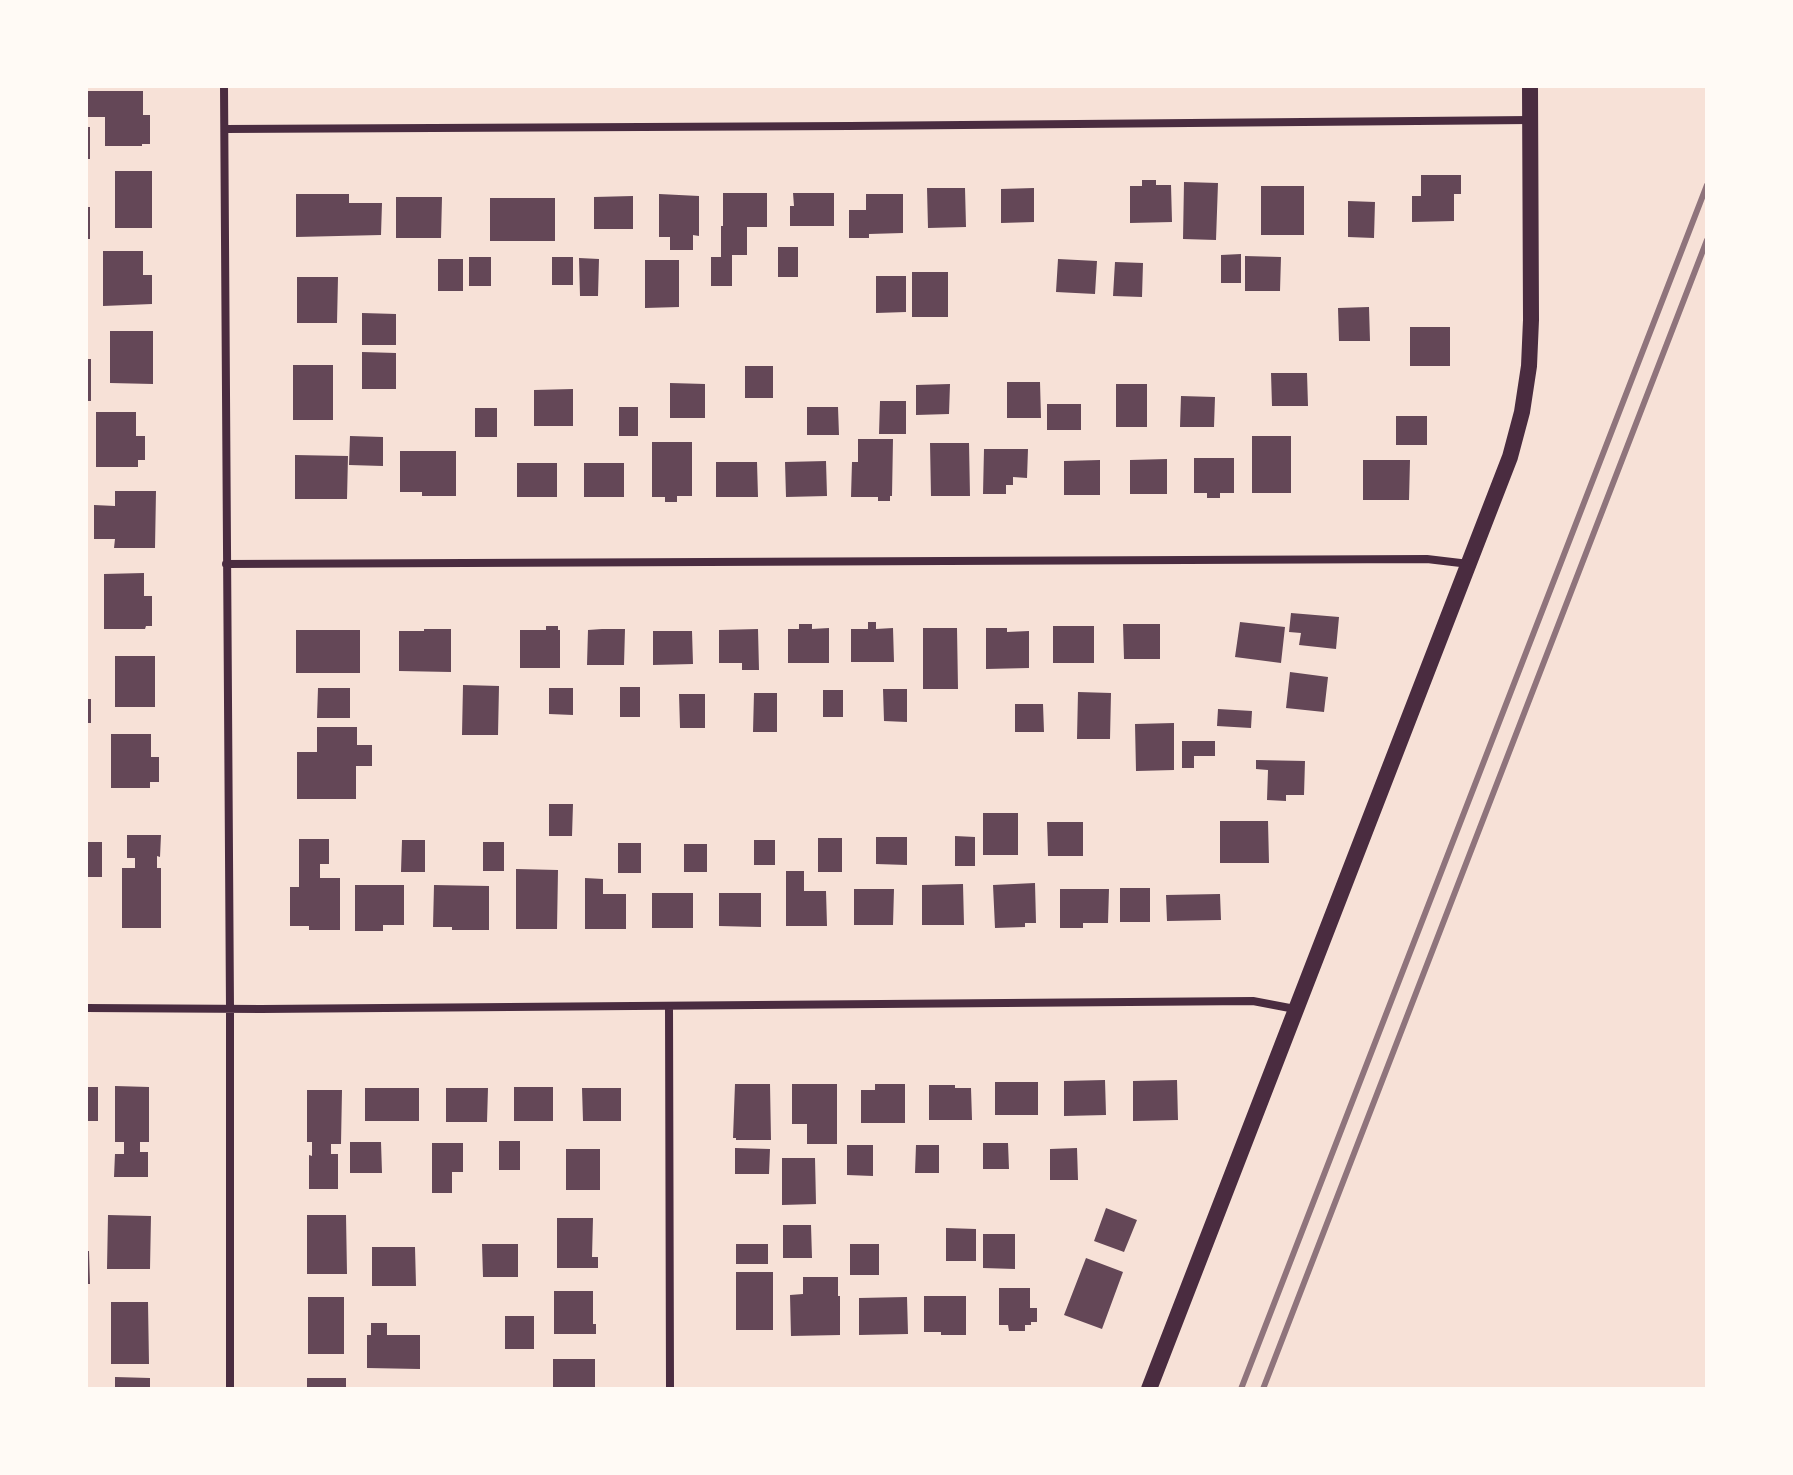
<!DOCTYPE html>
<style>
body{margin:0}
#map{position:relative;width:1793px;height:1475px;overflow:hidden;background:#f7e1d7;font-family:Inter,sans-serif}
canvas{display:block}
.frame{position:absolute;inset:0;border:88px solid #fffaf5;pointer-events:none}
</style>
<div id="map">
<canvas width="1793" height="1475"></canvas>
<div class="frame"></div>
</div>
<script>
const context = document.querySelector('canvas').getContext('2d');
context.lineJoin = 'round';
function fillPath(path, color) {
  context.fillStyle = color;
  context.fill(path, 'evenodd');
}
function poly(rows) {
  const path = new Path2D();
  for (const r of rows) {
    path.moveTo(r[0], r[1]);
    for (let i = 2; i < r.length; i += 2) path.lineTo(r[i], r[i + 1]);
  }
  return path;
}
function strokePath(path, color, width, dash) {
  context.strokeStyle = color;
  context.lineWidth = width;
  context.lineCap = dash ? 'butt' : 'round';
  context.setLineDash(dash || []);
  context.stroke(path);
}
fillPath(poly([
 [86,91,143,91,143,115,150,115,150,144,142,144,142,146,105,146,105,117,86,117],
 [86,127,90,127,90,159,86,159],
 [115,171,152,171,152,228,115,228],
 [1421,175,1461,175,1461,194,1454,194,1454,221,1412,222,1412,196,1421,196],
 [1142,180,1156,180,1156,185,1171,185,1172,222,1130,223,1130,186,1142,186],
 [1184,182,1218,183,1216,240,1183,239],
 [1261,186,1304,186,1304,235,1261,235],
 [927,188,965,188,966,227,928,228],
 [1034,188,1034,222,1001,223,1001,189],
 [723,193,767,193,767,227,747,227,747,255,732,255,732,286,711,286,711,257,721,257,721,226,723,226],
 [793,193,834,193,834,226,790,226,790,206,794,206],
 [296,194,349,194,349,203,382,203,381,235,296,237],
 [659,194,699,196,699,236,693,235,693,250,670,250,670,237,659,237],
 [866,194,903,194,903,233,869,234,869,238,849,238,849,210,866,210],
 [633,196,633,229,594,229,594,197],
 [396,197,442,197,441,238,396,238],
 [490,198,555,198,555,241,490,241],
 [1348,201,1375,202,1374,238,1348,237],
 [86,207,90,207,90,239,86,239],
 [778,247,798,247,798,277,778,277],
 [103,251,143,251,143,275,152,275,152,304,103,306],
 [1241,254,1241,283,1221,283,1221,255],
 [1245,256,1281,257,1280,291,1245,291],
 [469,257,491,257,491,286,469,286],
 [552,257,573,257,573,285,552,285],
 [579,258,599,259,598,296,580,296],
 [438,259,463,259,463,291,438,291],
 [1058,259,1097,261,1095,294,1056,292],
 [645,260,679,260,679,307,645,308],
 [1115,262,1143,263,1142,297,1113,296],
 [912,272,948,272,948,317,912,317],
 [876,276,906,276,906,312,876,313],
 [297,277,338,277,337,323,297,323],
 [1369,307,1370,341,1339,341,1338,308],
 [362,313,396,314,396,345,362,345],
 [1410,327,1450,327,1450,366,1410,366],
 [110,331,153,331,153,384,110,383],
 [362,352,396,353,396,389,362,389],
 [86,359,91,359,91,401,86,401],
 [293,365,333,365,333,420,293,420],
 [745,366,773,366,773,398,745,398],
 [1271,373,1307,373,1308,406,1272,406],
 [1007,382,1040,382,1041,418,1007,418],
 [670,383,705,384,705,418,670,418],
 [950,384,949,414,916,415,916,385],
 [1116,384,1147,384,1147,427,1116,427],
 [573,389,573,426,534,426,534,390],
 [1181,396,1215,397,1214,427,1180,427],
 [880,401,906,401,906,434,879,434],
 [1047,404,1081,404,1081,430,1047,430],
 [619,407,638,407,638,436,619,436],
 [807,407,838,407,839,435,807,435],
 [475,408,497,408,497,437,475,437],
 [96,412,136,412,136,436,145,436,145,460,138,460,138,467,96,467],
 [1396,416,1427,416,1427,445,1396,445],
 [350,436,383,437,383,466,349,465],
 [1252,436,1291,436,1291,493,1252,493],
 [858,439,893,439,892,496,890,496,890,501,878,501,878,497,851,497,852,462,858,462],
 [652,442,692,442,692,496,677,496,677,502,665,502,665,497,652,497],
 [930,443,969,443,970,496,931,496],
 [984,449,1028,449,1027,478,1013,477,1013,485,1006,485,1006,494,983,494],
 [400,451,456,451,456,496,422,496,422,492,400,492],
 [295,455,348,456,347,499,295,499],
 [1194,458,1234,458,1234,493,1220,493,1220,498,1207,498,1207,493,1194,493],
 [1167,459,1167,494,1130,494,1130,460],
 [1100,460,1100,495,1064,495,1064,461],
 [1363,460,1410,460,1409,500,1363,500],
 [826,461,827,496,786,497,785,462],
 [716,462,757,462,758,497,716,497],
 [517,463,557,463,557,497,517,497],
 [584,463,624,463,624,497,584,497],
 [115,491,156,491,155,548,114,548,115,539,94,539,94,505,115,506],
 [144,573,144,596,152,596,152,626,146,626,145,629,104,629,104,574],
 [1291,613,1339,617,1336,649,1299,645,1301,633,1289,632],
 [868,622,876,622,876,629,893,628,894,662,851,662,851,629,868,629],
 [1240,622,1285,627,1281,663,1235,657],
 [799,624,812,624,812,629,829,628,829,663,788,663,788,629,799,629],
 [1123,624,1160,624,1160,659,1124,659],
 [546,626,558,626,558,630,560,630,560,668,520,668,520,630,546,630],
 [1053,626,1094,626,1094,663,1053,663],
 [923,628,957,628,958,689,923,689],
 [986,628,1007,628,1007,632,1029,631,1029,668,986,669],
 [424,629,451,629,451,672,399,671,399,631,424,631],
 [602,629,625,629,624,665,587,665,588,630],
 [758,629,759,670,742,670,742,663,719,663,719,630],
 [296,630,360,630,360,673,296,673],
 [653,631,692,631,693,664,653,665],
 [115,656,155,656,155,707,115,707],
 [1290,672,1328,677,1324,712,1286,708],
 [463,685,499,686,498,735,462,735],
 [620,687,640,687,640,717,620,717],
 [318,688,350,688,350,718,317,718],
 [549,688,573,688,573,715,549,714],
 [883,689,907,689,907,722,884,721],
 [823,690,843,690,843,717,823,717],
 [1078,692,1111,693,1110,739,1077,739],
 [754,693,777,693,777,732,753,732],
 [679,694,705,694,705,728,680,728],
 [86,699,91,699,91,723,86,723],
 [1015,704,1043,704,1044,732,1015,732],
 [1218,709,1252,711,1251,728,1217,726],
 [1174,723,1174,770,1136,771,1135,724],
 [317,727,357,727,357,745,372,745,372,766,356,766,356,799,297,799,297,752,317,752],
 [111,734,151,734,151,757,159,757,159,782,150,782,150,788,111,788],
 [1182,741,1215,741,1215,756,1194,756,1194,768,1182,768],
 [1256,760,1305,761,1304,795,1286,795,1286,801,1267,800,1268,770,1256,769],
 [549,804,573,804,572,836,549,836],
 [983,813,1018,813,1018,855,983,855],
 [1220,821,1268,821,1269,863,1220,863],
 [1047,822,1083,822,1083,856,1048,856],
 [127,835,161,835,160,857,157,856,157,868,161,868,161,928,122,928,122,868,135,868,135,858,127,858],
 [955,836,975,837,975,866,955,866],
 [876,837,907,837,907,865,876,864],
 [818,838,842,838,842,872,818,872],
 [299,839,329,839,329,864,320,864,320,878,340,878,340,930,309,930,309,926,290,926,290,887,299,887],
 [402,840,425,840,425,872,401,872],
 [754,840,775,840,775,865,754,865],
 [86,842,102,842,102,877,86,877],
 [483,842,504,842,504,871,483,871],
 [618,843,641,843,641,873,618,873],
 [684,844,707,844,707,872,684,872],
 [516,869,558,870,557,929,516,929],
 [786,871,804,871,804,891,826,891,827,926,786,926],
 [585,878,603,879,603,894,626,894,626,929,585,929],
 [1035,883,1036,923,1025,923,1025,927,995,928,993,885],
 [963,884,964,925,922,925,922,885],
 [355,885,404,885,404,925,383,925,383,931,355,931],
 [434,885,489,886,489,930,452,930,452,927,433,927],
 [1120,888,1150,888,1150,922,1120,922],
 [854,889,894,889,893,925,854,925],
 [1060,889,1109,889,1108,923,1083,923,1083,928,1060,928],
 [652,893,693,893,693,928,652,928],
 [719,893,761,893,761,927,719,926],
 [1220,894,1221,920,1167,921,1166,895],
 [1105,1080,1106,1115,1064,1116,1064,1081],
 [1177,1080,1178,1120,1133,1121,1133,1081],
 [995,1082,1038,1082,1038,1115,995,1115],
 [735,1084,770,1084,771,1140,736,1140,736,1138,733,1138],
 [792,1084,837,1084,837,1144,807,1144,807,1124,792,1124],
 [875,1084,905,1084,905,1123,861,1123,861,1090,875,1090],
 [929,1085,955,1085,955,1088,971,1088,972,1120,929,1120],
 [115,1086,149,1087,149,1142,140,1142,140,1152,148,1152,148,1177,114,1177,115,1154,124,1154,124,1142,115,1142],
 [86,1087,98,1087,98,1121,86,1121],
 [514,1087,553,1087,553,1121,514,1121],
 [365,1088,419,1088,419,1121,365,1121],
 [446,1088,488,1088,487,1122,446,1122],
 [582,1088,621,1088,621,1121,583,1121],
 [307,1090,342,1090,341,1144,331,1144,331,1154,338,1154,338,1189,309,1189,309,1155,312,1156,312,1142,307,1142],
 [499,1141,520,1141,520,1170,499,1170],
 [350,1142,381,1142,382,1173,350,1173],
 [432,1143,463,1143,463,1172,452,1172,452,1193,432,1193],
 [983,1143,1008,1143,1009,1169,983,1169],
 [847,1145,873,1145,873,1176,847,1175],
 [916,1145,939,1145,939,1173,915,1173],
 [735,1148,770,1149,769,1174,735,1174],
 [1077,1148,1078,1180,1050,1180,1050,1149],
 [566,1149,600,1149,600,1190,566,1190],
 [782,1158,815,1158,816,1204,782,1205],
 [1106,1208,1137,1220,1124,1252,1094,1241],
 [108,1215,151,1216,150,1269,107,1269],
 [307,1215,346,1215,347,1274,307,1274],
 [557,1218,593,1218,592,1257,598,1257,598,1268,557,1268],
 [783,1225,811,1225,812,1258,783,1258],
 [946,1228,976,1229,976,1261,946,1261],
 [983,1234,1015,1234,1015,1269,983,1268],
 [482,1244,518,1244,518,1277,483,1277],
 [736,1244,768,1244,768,1264,736,1264],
 [850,1244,879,1244,879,1275,850,1275],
 [372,1247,415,1247,416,1286,372,1286],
 [86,1251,89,1251,90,1284,86,1284],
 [1086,1258,1123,1272,1102,1329,1064,1315],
 [736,1272,773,1272,773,1330,736,1330],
 [803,1277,838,1277,838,1296,840,1296,840,1335,791,1336,790,1295,803,1294],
 [999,1288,1030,1288,1030,1308,1037,1308,1037,1322,1031,1322,1031,1325,1025,1325,1025,1331,1009,1331,1008,1325,999,1325],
 [554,1291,593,1291,593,1324,596,1324,596,1334,554,1334],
 [924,1296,966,1296,966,1335,941,1335,941,1332,924,1332],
 [308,1297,344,1297,344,1354,308,1354],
 [907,1297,908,1334,859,1335,859,1298],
 [111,1302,148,1302,149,1364,111,1364],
 [505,1316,534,1316,534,1349,505,1349],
 [371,1323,387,1323,387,1335,420,1335,420,1369,367,1368,367,1335,371,1335],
 [553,1359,595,1359,595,1389,553,1389],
 [115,1377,150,1378,150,1389,115,1389],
 [307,1378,346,1378,346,1389,307,1389]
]), '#644757');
strokePath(poly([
 [224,86,230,1009,230,1389],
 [225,129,850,126,1530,120],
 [226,564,1427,559,1469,564],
 [669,1006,670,1389],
 [86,1008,261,1009,1253,1001,1295,1009]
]), '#4a2c40', 8);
strokePath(poly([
 [1149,1389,1510,457,1522,412,1529,366,1531,320,1530,86]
]), '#4a2c40', 16);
strokePath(poly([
 [1241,1389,1707,185],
 [1263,1389,1707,240]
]), '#8f747c', 6);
</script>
